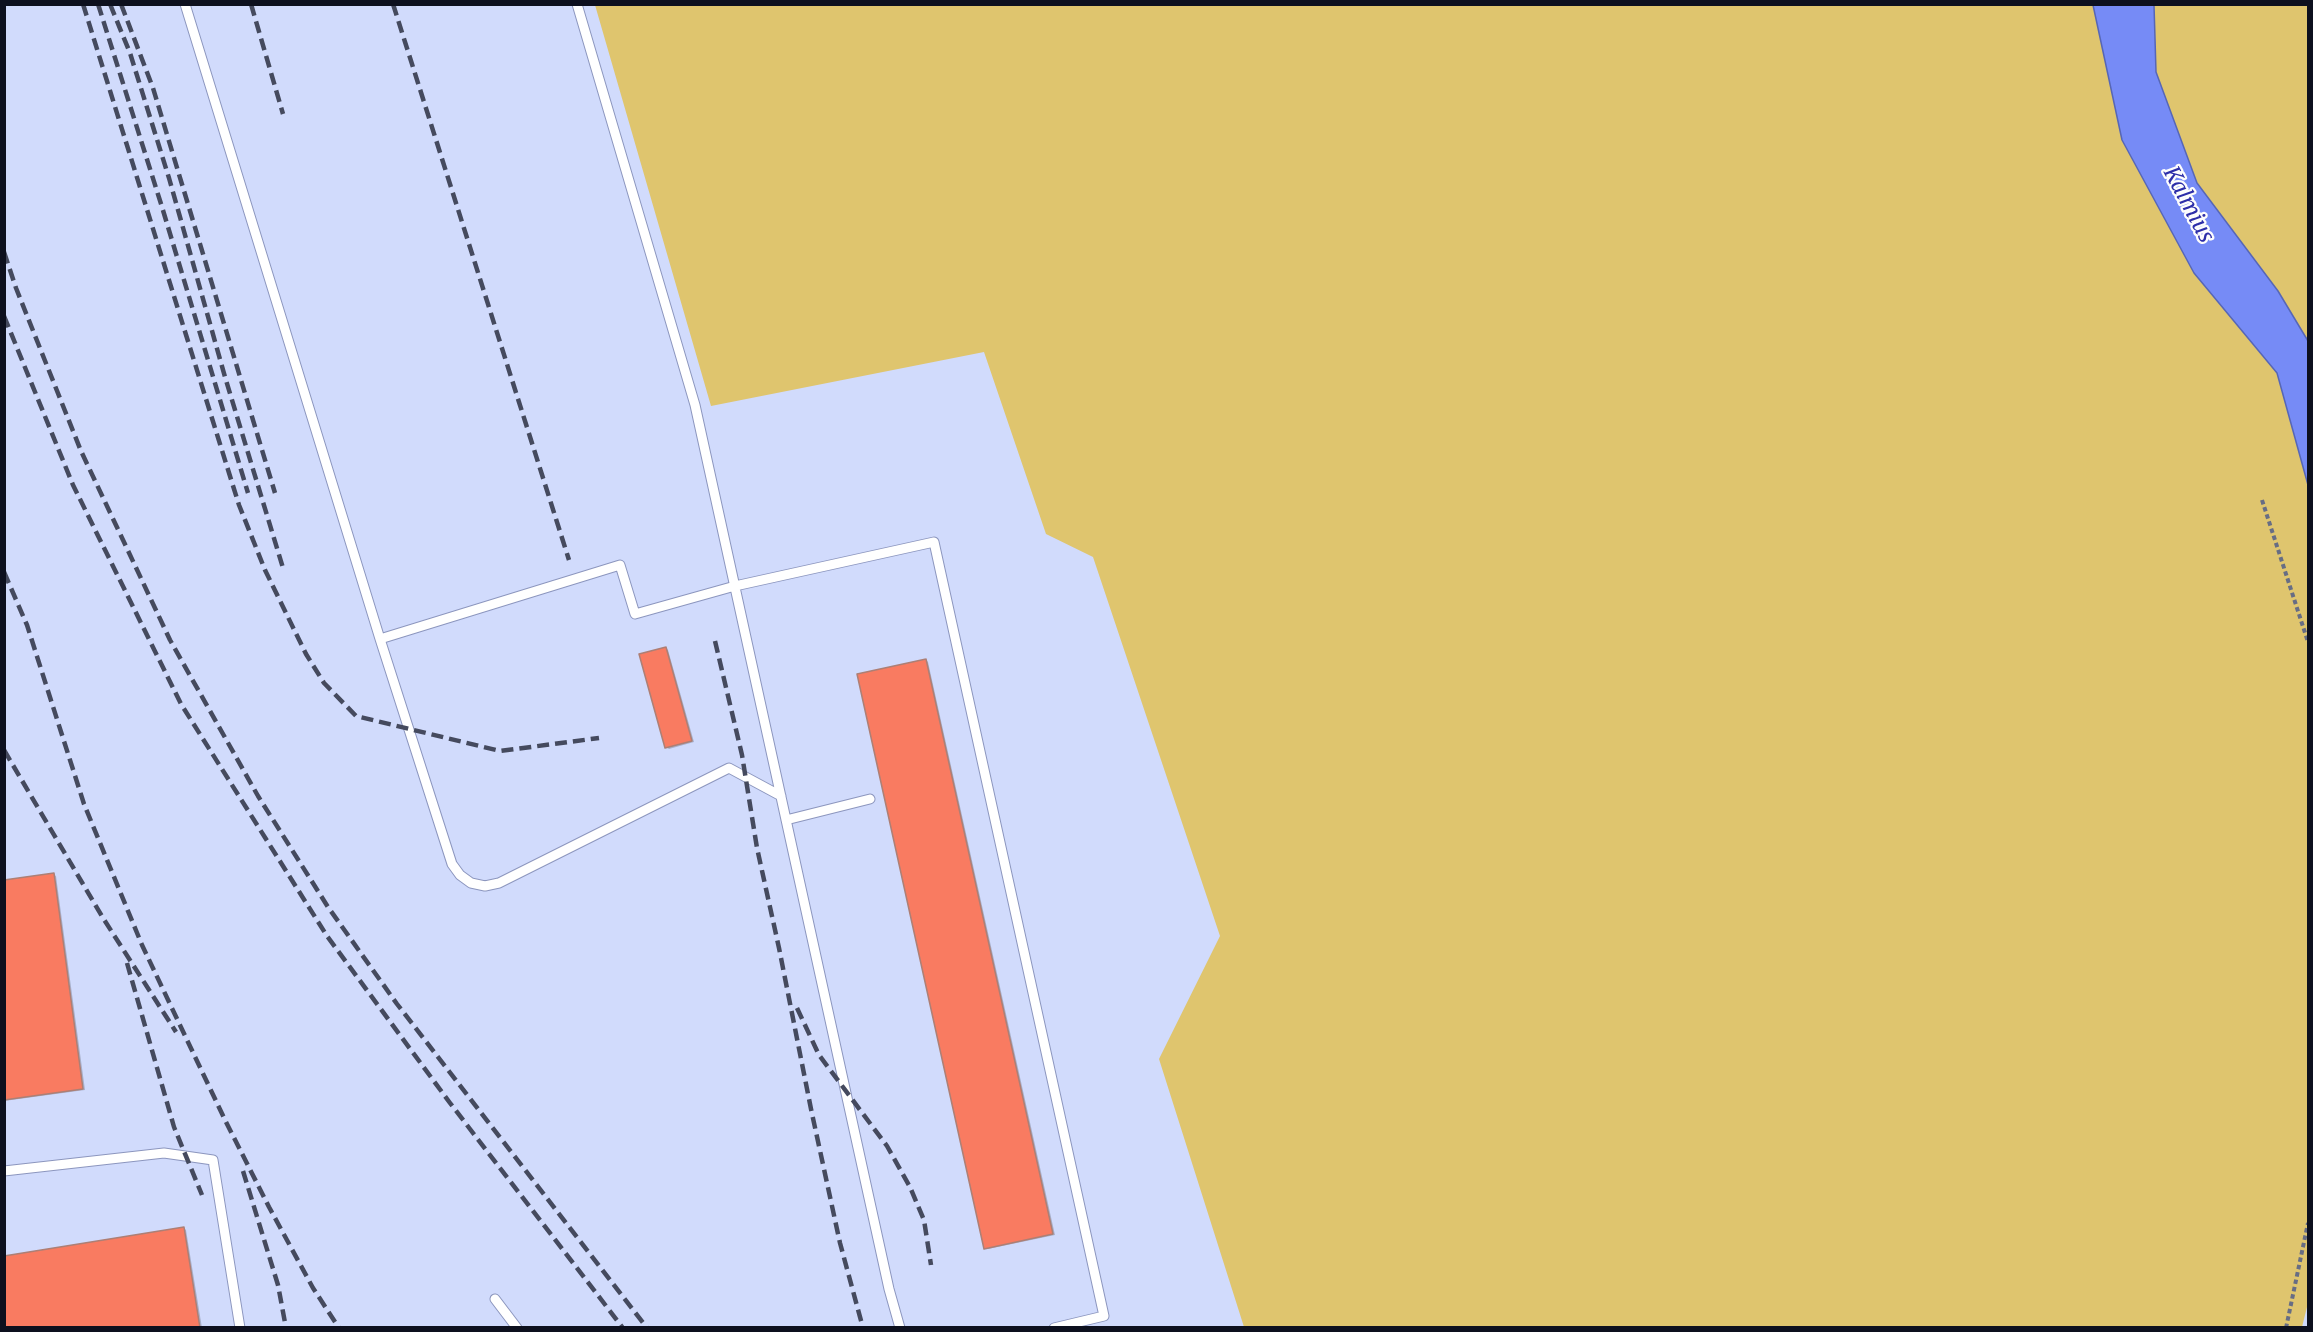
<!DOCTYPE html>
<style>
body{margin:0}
#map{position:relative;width:2313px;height:1332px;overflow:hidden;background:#d1dbfc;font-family:Merriweather,serif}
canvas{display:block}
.frame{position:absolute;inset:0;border:6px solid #0d101e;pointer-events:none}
</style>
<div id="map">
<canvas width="2313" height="1332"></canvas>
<div class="frame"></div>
</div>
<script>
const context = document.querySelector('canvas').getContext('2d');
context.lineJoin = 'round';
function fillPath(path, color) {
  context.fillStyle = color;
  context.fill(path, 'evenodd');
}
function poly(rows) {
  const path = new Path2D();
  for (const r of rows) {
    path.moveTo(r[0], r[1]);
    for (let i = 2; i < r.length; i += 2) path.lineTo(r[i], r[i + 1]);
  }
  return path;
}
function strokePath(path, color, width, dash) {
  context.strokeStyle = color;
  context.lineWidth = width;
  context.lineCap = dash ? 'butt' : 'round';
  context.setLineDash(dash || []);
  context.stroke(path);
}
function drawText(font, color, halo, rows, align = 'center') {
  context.font = font + ' Merriweather,serif';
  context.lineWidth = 4.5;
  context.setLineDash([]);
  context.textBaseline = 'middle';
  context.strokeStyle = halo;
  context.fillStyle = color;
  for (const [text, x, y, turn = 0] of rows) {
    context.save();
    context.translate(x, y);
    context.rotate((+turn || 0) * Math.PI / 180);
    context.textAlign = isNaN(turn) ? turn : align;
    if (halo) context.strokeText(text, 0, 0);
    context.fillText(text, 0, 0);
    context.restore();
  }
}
fillPath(poly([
 [595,5,2093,5,2122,140,2194,273,2277,373,2308,485,2308,1303,2302,1327,1244,1327,1159,1059,1220,936,1093,557,1046,534,984,352,711,406],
 [2154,5,2308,5,2308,341,2278,291,2197,183,2156,72]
]), '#dfc56e');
const water = poly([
 [2093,5,2154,5,2156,72,2197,183,2278,291,2308,341,2308,485,2277,373,2194,273,2122,140,2093,5]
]);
fillPath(water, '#768bf6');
strokePath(water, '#5666b5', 1.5);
fillPath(poly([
 [666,648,668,650,694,742,669,749,666,747],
 [926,660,928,662,1055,1235,988,1249,986,1248],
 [53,874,56,876,85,1090,4,1101,4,881],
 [184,1228,186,1230,202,1328,4,1328]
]), '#0003');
const building = poly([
 [666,647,692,741,665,748,639,654,666,647],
 [926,659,1053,1234,984,1249,857,674,926,659],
 [54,873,83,1089,4,1100,4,880,54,873],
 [184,1227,200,1328,4,1328,4,1256,184,1227]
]);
fillPath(building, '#f97b61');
strokePath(building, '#ad7f75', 1.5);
const lane = poly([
 [185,4,380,639,452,864,460,875,471,883,485,886,499,883,729,768,781,796],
 [577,4,695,405,889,1289,900,1328],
 [380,639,620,565,635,614,735,586,934,542,1104,1316,1054,1328],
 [786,820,870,799],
 [4,1171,164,1153,213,1160,240,1328],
 [495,1299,517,1328]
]);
strokePath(lane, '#8c96be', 11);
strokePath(poly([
 [2262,500,2308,642],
 [2286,1328,2308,1223]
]), '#676d84', 4, [4.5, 3]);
strokePath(lane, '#fff', 9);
strokePath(poly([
 [83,4,239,505,265,570,306,654,324,683,356,716,500,751,599,738],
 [98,4,162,207,248,493],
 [110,4,130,53,169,178,225,377,283,568],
 [121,4,153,88,275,493],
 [251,4,283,114],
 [393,4,569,560],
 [4,252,16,288,81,451,123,540,170,640,258,796,328,907,397,1004,647,1328],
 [4,316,73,485,181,704,327,936,450,1103,623,1328],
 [4,572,27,625,84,804,142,945,225,1120,269,1207,313,1288,339,1328],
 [715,641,742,755,757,848,779,948,811,1109,840,1243,863,1328],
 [4,750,103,918,176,1032],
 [127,963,174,1127,202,1195],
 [797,1008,819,1055,887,1146,910,1187,924,1220,931,1265],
 [243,1171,278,1285,286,1328]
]), '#454a5e', 4.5, [12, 6]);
drawText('italic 22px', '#2d2ea9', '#fdfdfd', [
 ["Kalmius",2188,205,62]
]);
</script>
